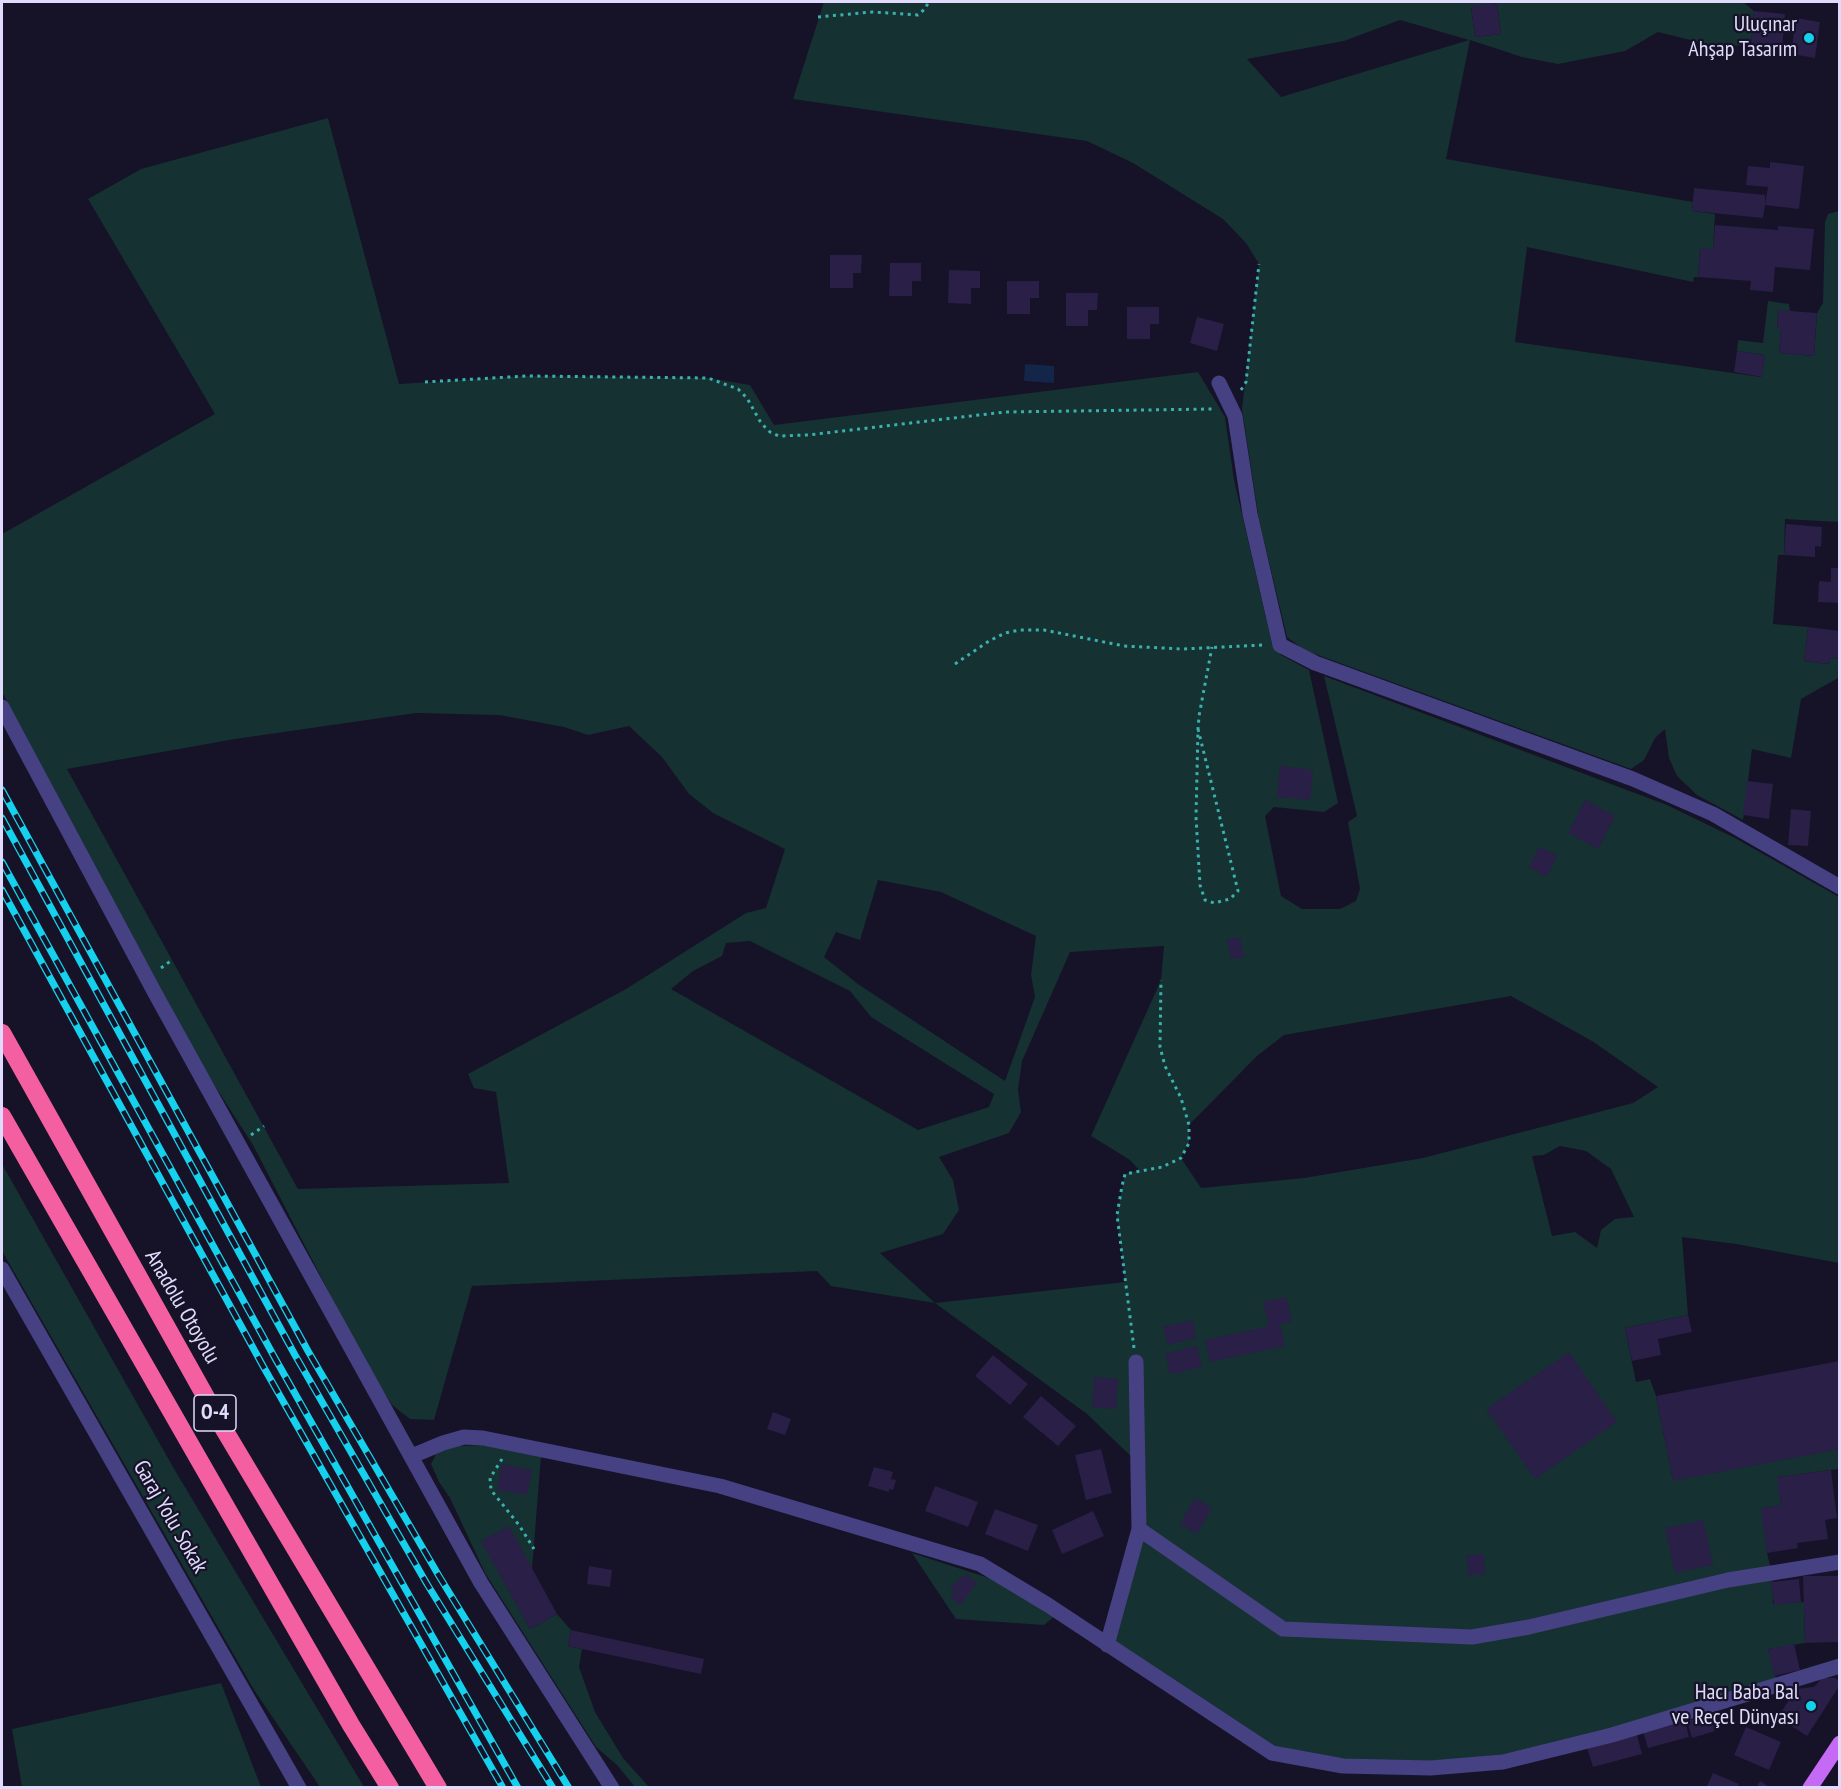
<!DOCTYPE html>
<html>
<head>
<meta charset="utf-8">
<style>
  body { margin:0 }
  #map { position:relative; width:1841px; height:1789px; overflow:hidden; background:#161227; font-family:"PT Sans Narrow",sans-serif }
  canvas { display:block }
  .frame { position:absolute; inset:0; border:3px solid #e0dbfc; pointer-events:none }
</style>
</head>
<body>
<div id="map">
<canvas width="1841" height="1789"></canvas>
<div class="frame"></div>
</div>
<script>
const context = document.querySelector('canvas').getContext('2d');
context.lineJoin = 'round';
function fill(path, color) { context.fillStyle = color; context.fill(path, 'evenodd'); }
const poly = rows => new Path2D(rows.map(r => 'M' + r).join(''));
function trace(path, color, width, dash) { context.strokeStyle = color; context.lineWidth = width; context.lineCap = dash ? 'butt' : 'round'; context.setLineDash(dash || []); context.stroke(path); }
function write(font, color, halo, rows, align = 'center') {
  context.font = font + ' "PT Sans Narrow",sans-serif'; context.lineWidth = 4.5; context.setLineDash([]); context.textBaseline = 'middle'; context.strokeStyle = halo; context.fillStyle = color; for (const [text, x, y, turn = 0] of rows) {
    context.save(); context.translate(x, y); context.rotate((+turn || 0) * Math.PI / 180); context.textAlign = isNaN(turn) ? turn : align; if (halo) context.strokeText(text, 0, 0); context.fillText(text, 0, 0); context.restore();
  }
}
fill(poly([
  [824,2,1743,2,1754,11,1751,45,1715,46,1658,32,1625,51,1558,64,1522,57,1470,40,1446,159,1693,202,1692,211,1715,214,1713,249,1700,249,1698,277,1694,277,1693,282,1527,247,1515,342,1761,377,1765,355,1737,351,1738,340,1763,343,1768,301,1789,304,1790,311,1778,311,1777,329,1781,329,1779,353,1814,356,1817,313,1823,303,1825,222,1828,214,1839,211,1839,522,1785,519,1784,555,1778,555,1773,624,1808,627,1804,661,1829,664,1830,658,1839,659,1838,678,1801,699,1791,758,1752,749,1743,820,1697,795,1677,776,1669,758,1665,729,1655,738,1644,760,1631,769,1304,650,1287,637,1259,520,1242,409,1259,264,1246,243,1223,219,1133,163,1087,141,793,99],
  [1497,3,1501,34,1475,37,1471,7],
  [1400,20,1469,40,1281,97,1247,59,1344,41],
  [328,118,399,384,526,376,708,378,750,385,774,425,1198,372,1225,417,1234,480,1272,644,1281,655,1309,670,1338,803,1324,812,1274,807,1265,816,1281,896,1302,909,1340,909,1356,901,1360,889,1348,822,1357,816,1324,676,1667,805,1735,838,1839,897,1839,1263,1736,1244,1682,1237,1688,1315,1625,1328,1636,1382,1650,1379,1656,1396,1673,1480,1839,1449,1839,1469,1778,1477,1781,1505,1767,1553,1772,1573,1773,1604,1804,1602,1805,1643,1768,1649,1778,1686,1585,1743,1431,1768,1272,1753,1107,1645,1139,1529,1139,1464,1087,1414,935,1303,831,1286,817,1271,472,1286,434,1420,410,1419,392,1405,369,1370,253,1145,204,1069,2,692,2,534,215,414,88,199,141,169],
  [416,713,499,715,564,727,588,735,629,726,662,757,689,794,713,813,785,849,766,908,746,913,626,989,468,1074,474,1088,496,1092,509,1183,298,1189,67,769,235,739],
  [878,880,941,892,1036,936,1031,975,1035,997,1005,1081,858,984,824,957,836,932,860,940],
  [750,941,850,991,871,1017,994,1094,989,1107,918,1130,671,989,693,971,722,956,726,943],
  [1164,946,1161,980,1091,1136,1130,1160,1139,1170,1125,1174,1117,1215,1125,1282,935,1303,880,1253,943,1234,959,1210,953,1180,939,1157,1009,1133,1021,1112,1018,1090,1022,1061,1070,952],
  [1511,996,1592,1041,1658,1087,1633,1103,1423,1158,1304,1178,1201,1188,1181,1158,1189,1143,1189,1125,1257,1056,1284,1035],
  [1560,1146,1586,1151,1611,1169,1634,1217,1615,1219,1601,1230,1597,1248,1575,1232,1552,1236,1532,1156,1544,1155],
  [2,1164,173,1467,364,1787,320,1787,254,1690,2,1251],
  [490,1445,541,1457,532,1569,482,1541,530,1629,557,1614,571,1630,568,1646,582,1649,579,1667,595,1712,623,1758,649,1787,635,1787,617,1765,596,1747,485,1573,450,1498,439,1482,431,1464,436,1454,453,1446],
  [912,1553,995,1580,1054,1617,1044,1625,956,1619],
  [221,1683,261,1787,22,1787,12,1729]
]), '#153131');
fill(poly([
  [1025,364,1054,366,1054,383,1024,381]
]), '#13264a');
fill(poly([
  [1497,3,1501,34,1475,37,1471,6],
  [1754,11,1785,14,1782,48,1751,45],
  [1796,18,1820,22,1815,58,1791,54],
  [1770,162,1804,166,1799,209,1765,205,1763,218,1692,211,1694,188,1765,195,1765,205,1768,187,1746,185,1748,166,1770,168],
  [1715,225,1778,230,1778,226,1814,229,1810,270,1775,267,1773,292,1750,290,1751,281,1698,277,1700,248,1713,249],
  [830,255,862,255,861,273,853,273,853,288,830,288],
  [890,263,921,263,921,281,912,281,912,296,889,296],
  [949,270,980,271,980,288,971,288,971,304,948,303],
  [1007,281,1039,281,1039,298,1030,298,1030,314,1007,314],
  [1066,293,1098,293,1097,310,1088,310,1088,326,1066,326],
  [1127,307,1159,307,1159,324,1150,324,1150,339,1127,339],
  [1778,310,1817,313,1814,356,1779,353,1781,329,1777,329],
  [1197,317,1224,324,1217,351,1190,343],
  [1737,351,1765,355,1762,377,1734,372],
  [1786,524,1822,527,1821,547,1815,546,1815,557,1784,555],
  [1831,568,1840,568,1840,603,1818,602,1819,581,1831,582],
  [1808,627,1840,631,1840,659,1830,658,1829,664,1804,661],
  [1280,766,1313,770,1310,800,1277,797],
  [1747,781,1773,784,1769,819,1743,815],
  [1585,800,1615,816,1598,849,1568,833],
  [1791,809,1811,811,1808,846,1788,845],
  [1539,847,1557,855,1547,877,1529,868],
  [1240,937,1244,957,1231,959,1227,939],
  [1286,1297,1292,1321,1280,1324,1285,1346,1210,1362,1205,1340,1269,1326,1263,1302],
  [1688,1315,1692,1332,1658,1339,1661,1355,1632,1361,1625,1328],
  [1192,1320,1196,1338,1168,1345,1163,1327],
  [1197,1346,1202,1367,1170,1374,1165,1354],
  [1569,1352,1617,1422,1535,1479,1486,1409],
  [993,1355,1028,1384,1010,1405,975,1376],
  [1839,1361,1840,1449,1673,1481,1656,1396],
  [1094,1377,1118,1379,1116,1409,1092,1407],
  [1041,1396,1076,1426,1058,1446,1023,1417],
  [773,1412,791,1419,785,1435,767,1429],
  [1101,1449,1112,1493,1086,1500,1075,1455],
  [502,1464,532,1470,527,1495,497,1490],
  [874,1467,893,1472,891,1479,896,1480,893,1490,889,1489,889,1492,868,1486],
  [1831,1470,1837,1518,1825,1520,1828,1539,1797,1543,1798,1548,1767,1553,1761,1508,1781,1505,1777,1477],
  [935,1486,978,1502,968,1527,925,1511],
  [1195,1498,1212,1508,1197,1534,1180,1524],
  [995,1509,1038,1525,1028,1551,985,1534],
  [1093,1511,1104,1536,1062,1554,1052,1530],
  [1703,1520,1713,1565,1675,1573,1665,1528],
  [509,1526,557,1614,530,1629,481,1541],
  [1484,1554,1485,1574,1468,1575,1467,1555],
  [589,1566,612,1570,610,1587,587,1584],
  [966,1574,977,1583,960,1605,950,1597,955,1591,950,1587],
  [1803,1576,1840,1576,1840,1642,1805,1643],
  [1799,1579,1801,1602,1774,1605,1771,1582],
  [571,1630,704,1659,701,1674,568,1646],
  [1794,1644,1800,1670,1774,1676,1768,1649],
  [1822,1678,1835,1678,1840,1681,1840,1685,1807,1736,1778,1717,1796,1689,1814,1687],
  [1710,1714,1715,1731,1692,1738,1687,1721],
  [1685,1721,1689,1737,1648,1748,1643,1732],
  [1746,1727,1781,1742,1769,1770,1734,1755],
  [1637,1735,1642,1754,1593,1767,1587,1748],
  [1713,1773,1739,1784,1737,1788,1706,1788],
  [1760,1781,1771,1788,1756,1788]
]), '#291f47');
trace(poly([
  [818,17,872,12,918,15,926,8,928,2],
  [425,382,526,376,708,378,738,389,747,398,761,423,770,432,779,436,808,435,1005,412,1212,409],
  [1241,390,1246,382,1259,264],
  [955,664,989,641,1005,633,1020,630,1044,630,1124,646,1182,649,1264,645],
  [1198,729,1238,891,1230,899,1214,903,1205,900,1200,885,1196,817,1198,729,1199,716,1212,647],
  [161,968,172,960],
  [251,1135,264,1126],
  [1134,1348,1117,1215,1122,1186,1125,1174,1162,1167,1181,1158,1189,1143,1189,1125,1181,1098,1165,1066,1160,1047,1161,980],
  [502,1459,490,1478,491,1490,519,1525,534,1549]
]), '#3ab1ae', 3, [3, 4.5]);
trace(poly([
  [1219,383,1235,416,1250,514,1280,645,1315,663,1633,779,1713,814,1840,887],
  [2,707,156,995,481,1583,612,1788],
  [2,1269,299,1788],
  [1136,1362,1139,1529],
  [412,1456,443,1443,464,1437,483,1438,720,1486,980,1564,1048,1605,1272,1753,1343,1766,1431,1768,1503,1762,1612,1735,1840,1666],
  [1107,1645,1139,1529,1283,1629,1472,1637,1529,1627,1728,1580,1840,1562]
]), '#454182', 15);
trace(poly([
  [1810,1788,1840,1743]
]), '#c56af4', 15);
trace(poly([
  [2,1033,222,1426,438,1788],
  [2,1116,351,1725,390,1788]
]), '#f35fa1', 18);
const rail = poly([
  [2,790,308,1351,439,1576,569,1788],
  [2,818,295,1355,427,1584,553,1788],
  [2,862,276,1360,518,1788],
  [2,890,263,1366,503,1788]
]);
trace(rail, '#16d1ed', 7);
trace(rail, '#161227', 4.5, [14]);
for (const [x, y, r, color] of [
  [1809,38,6,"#16d1ed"],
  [1811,1706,6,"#16d1ed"]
]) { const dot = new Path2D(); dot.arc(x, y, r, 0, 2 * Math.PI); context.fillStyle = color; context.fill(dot); trace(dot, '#161227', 2); }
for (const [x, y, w] of [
  [215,1413,42]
]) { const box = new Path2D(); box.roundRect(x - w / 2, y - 18, w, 36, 4.5); context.fillStyle = '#161227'; context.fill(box); trace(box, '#e0dbfc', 1.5); }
write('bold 21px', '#e0dbfc', null, [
  ["O-4",215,1413]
]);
write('22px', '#e0dbfc', '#161227', [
  ["Uluçınar",1797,25],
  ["Ahşap Tasarım",1797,50],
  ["Hacı Baba Bal",1799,1693],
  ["ve Reçel Dünyası",1799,1718]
], 'right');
write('22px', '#e0dbfc', '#161227', [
  ["Anadolu Otoyolu",182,1307,60],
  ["Garaj Yolu Sokak",170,1517,60]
]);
</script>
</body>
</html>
